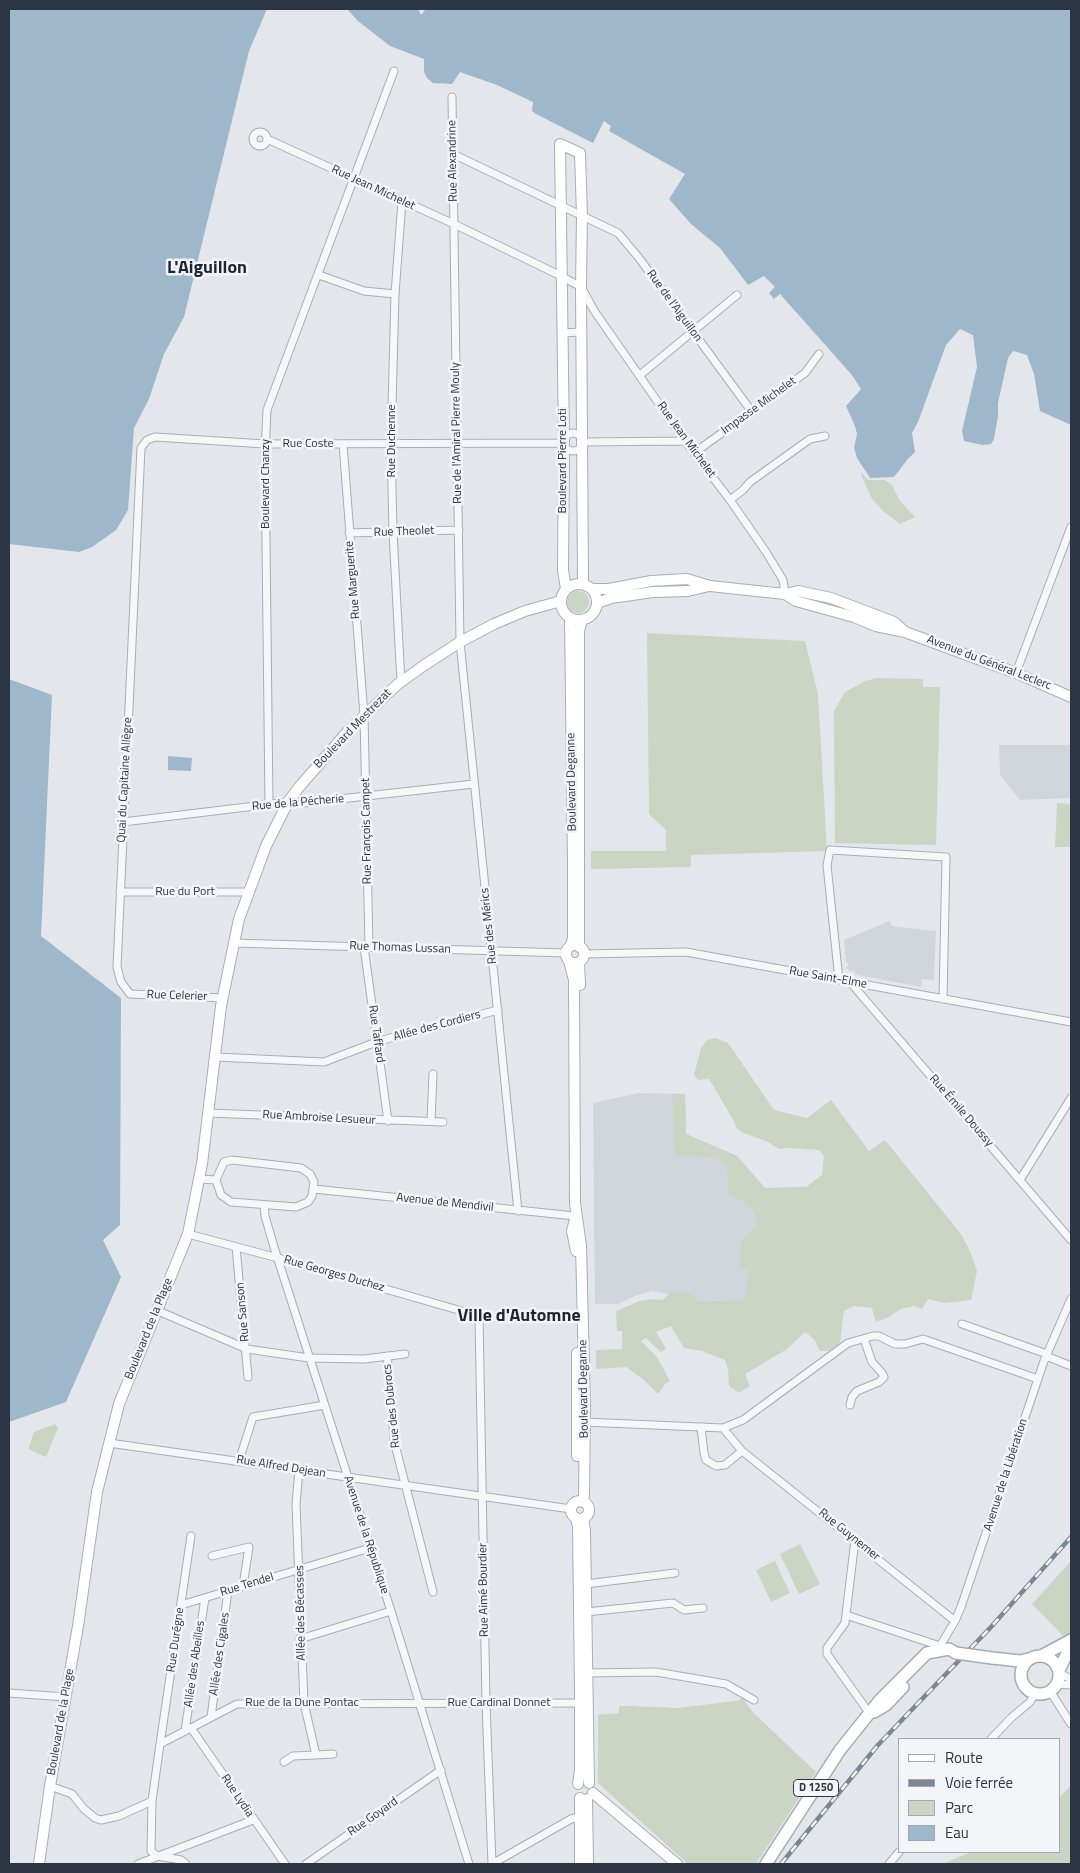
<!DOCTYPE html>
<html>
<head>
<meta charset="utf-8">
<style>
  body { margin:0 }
  #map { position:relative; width:1080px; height:1873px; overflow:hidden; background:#e3e7eb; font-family:"Titillium Web",sans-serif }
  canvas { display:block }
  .frame { position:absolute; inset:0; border:10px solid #2b3543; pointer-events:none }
  .legend { position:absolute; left:898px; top:1738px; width:162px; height:115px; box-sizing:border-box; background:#f3f5f8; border:1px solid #a3a8b0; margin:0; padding:6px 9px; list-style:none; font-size:15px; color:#2b3543 }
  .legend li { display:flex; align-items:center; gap:10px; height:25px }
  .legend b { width:25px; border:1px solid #a3a8b0 }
</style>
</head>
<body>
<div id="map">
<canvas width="1080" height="1873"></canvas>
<div class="frame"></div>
<ul class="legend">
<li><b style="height:6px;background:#fff"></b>Route</li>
<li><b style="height:6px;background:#7d8794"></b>Voie ferrée</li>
<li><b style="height:14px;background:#cad5c4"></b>Parc</li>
<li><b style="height:14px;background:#9fb7ca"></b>Eau</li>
</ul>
</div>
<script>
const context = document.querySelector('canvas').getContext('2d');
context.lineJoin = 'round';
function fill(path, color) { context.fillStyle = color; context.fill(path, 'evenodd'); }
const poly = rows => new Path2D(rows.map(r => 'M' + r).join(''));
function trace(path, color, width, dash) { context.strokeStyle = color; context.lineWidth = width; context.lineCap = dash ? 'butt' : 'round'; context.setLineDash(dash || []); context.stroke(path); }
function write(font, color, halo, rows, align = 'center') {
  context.font = font + ' "Titillium Web",sans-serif'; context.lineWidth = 5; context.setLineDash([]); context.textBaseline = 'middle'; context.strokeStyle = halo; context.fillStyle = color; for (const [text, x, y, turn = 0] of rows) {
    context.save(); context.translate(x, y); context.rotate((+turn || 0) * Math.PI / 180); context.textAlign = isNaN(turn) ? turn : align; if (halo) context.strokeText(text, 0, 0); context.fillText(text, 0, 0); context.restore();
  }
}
fill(poly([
  [999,745,1071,745,1071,798,1020,800,1000,775],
  [889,921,892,926,936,931,934,980,922,979,921,987,863,976,856,974,853,970,850,972,846,967,849,965,846,962,844,940],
  [639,1093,685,1094,686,1134,737,1156,765,1188,806,1187,748,1304,696,1303,669,1294,652,1291,635,1296,618,1304,595,1304,593,1103]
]), '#d1d6dd');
fill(poly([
  [861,472,868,480,885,480,892,485,900,501,915,517,900,524,884,512,872,499,862,477],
  '567 602a11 11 0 1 1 22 0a11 11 0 1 1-22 0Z',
  [647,633,805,641,818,694,827,851,691,855,691,867,591,869,591,851,666,851,666,830,649,814],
  [877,678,923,679,923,687,940,687,936,845,835,843,834,711,845,692,865,681],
  [1057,803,1071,804,1071,847,1055,847],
  [715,1038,728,1043,774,1110,807,1118,831,1100,869,1151,885,1140,961,1234,970,1251,977,1271,971,1300,945,1303,928,1299,922,1309,914,1306,901,1309,889,1317,876,1322,872,1308,854,1306,844,1311,840,1343,829,1351,820,1351,814,1339,805,1332,787,1349,745,1374,750,1386,739,1393,729,1386,728,1369,725,1360,702,1351,684,1348,671,1326,656,1332,666,1349,661,1352,646,1338,641,1341,657,1357,670,1381,665,1384,658,1394,644,1380,626,1367,596,1369,596,1350,622,1349,622,1331,617,1331,616,1311,640,1301,652,1299,663,1300,671,1291,691,1294,699,1302,745,1300,749,1270,740,1269,741,1241,756,1226,756,1217,749,1205,728,1193,727,1164,711,1157,675,1156,672,1094,685,1094,686,1134,737,1156,765,1188,806,1187,822,1175,824,1156,819,1150,789,1148,779,1149,766,1141,744,1133,737,1129,734,1121,709,1079,698,1080,694,1075,701,1048,707,1040],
  [55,1424,58,1428,46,1457,28,1449,34,1432],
  [800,1544,820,1584,799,1594,780,1554],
  [775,1561,790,1593,771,1602,756,1570],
  [1071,1561,1071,1644,1032,1604],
  [741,1698,745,1701,751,1710,762,1721,816,1772,756,1864,688,1864,598,1783,598,1715,619,1713,619,1706,626,1706,679,1708,735,1701,740,1700],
  [1071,1785,1071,1864,942,1864,971,1852,1059,1852,1059,1798]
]), '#cad5c4');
fill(poly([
  [9,9,267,9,249,51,184,317,164,354,149,399,134,428,128,510,116,530,92,547,79,552,9,544],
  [347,9,418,9,421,15,426,9,1071,9,1071,425,1040,411,1034,374,1027,355,1013,351,1008,358,998,403,998,416,994,439,991,444,983,445,964,441,962,431,977,367,973,335,960,329,946,345,918,422,912,433,915,452,907,460,894,477,870,478,857,458,854,448,857,434,855,426,846,406,861,389,851,374,780,294,774,299,769,293,775,287,764,276,748,285,720,248,691,224,669,199,685,174,609,131,611,126,604,121,593,143,536,114,532,111,533,102,497,85,460,72,452,84,433,83,427,78,424,72,424,59,390,46,358,21],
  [9,679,52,695,41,936,121,998,120,1225,103,1240,121,1277,66,1402,9,1422],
  [168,756,192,758,191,771,168,770]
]), '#9fb7ca');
const street = poly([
  [452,97,460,642,518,1211],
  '253 139a7 7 0 1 1 14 0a7 7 0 1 1-14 0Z',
  [267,139,454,224,561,276,581,287,595,312,685,441,730,500,766,552,783,580,785,594],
  [453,154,618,233,639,258,752,412],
  [319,275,364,291,395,294],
  [562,333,581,332],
  [640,375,737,295],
  '564 442a9 9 0 1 1 18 0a9 9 0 1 1-18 0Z',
  [583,442,685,441],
  [343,444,364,715,369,947],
  [694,453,805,373,819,354],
  [730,500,743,490,750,482,810,439,825,436],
  [349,533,459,530],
  [1016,673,1071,527],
  [401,682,393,532,391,444,395,294,402,201],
  [269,805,265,453,267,410,394,71],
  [123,822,288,802,304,803,474,784],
  [120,892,249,892],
  [234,943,566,953],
  [364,947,388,1121],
  [583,954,686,952,1071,1022],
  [839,980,827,865,830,850,946,857,943,999],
  [850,982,1071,1240],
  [223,998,130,994,121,982,117,967,141,448,147,440,155,437,265,444,564,443],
  [216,1057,324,1062,379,1041,498,1010],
  [208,1113,443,1122],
  [431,1121,433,1074],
  [232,1160,301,1168,310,1174,314,1182,312,1196,308,1202,296,1207,231,1202,221,1195,216,1180,224,1162,232,1160],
  [200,1179,216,1180],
  [1020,1180,1071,1098],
  [314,1189,575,1216],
  [264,1205,265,1216,274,1247,391,1611,469,1864],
  [188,1234,278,1258,479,1316,486,1703,492,1864],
  [236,1247,248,1377],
  [156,1310,247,1349,309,1358,364,1359,405,1354],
  [962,1324,1047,1354],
  [387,1356,391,1393,394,1441,433,1592],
  [1046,1356,1071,1366],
  [850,1405,852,1397,857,1391,879,1382,884,1377,882,1373,872,1362,864,1339],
  [584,1422,723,1428,743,1420,848,1343,873,1336,879,1336,895,1344,905,1344,923,1339,1038,1379],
  [701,1427,704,1453,706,1460,716,1466,725,1465,742,1451],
  [723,1428,742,1451,955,1621],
  [109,1443,571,1509],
  [239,1461,253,1417,325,1405],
  [855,1540,845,1623,827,1648,827,1654,870,1714],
  [212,1556,249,1547,243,1586],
  [586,1584,675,1573],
  [181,1605,370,1548],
  [586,1612,673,1603,684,1610,703,1608],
  [846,1615,940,1646],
  [300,1639,391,1611],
  [940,1649,940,1646,955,1621,961,1607,1044,1361,1071,1299],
  [587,1673,656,1672,726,1684,754,1700],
  [1059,1673,1071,1679],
  [1057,1684,1071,1685],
  [1050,1691,1071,1724],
  [9,1693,66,1697],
  [211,1717,228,1591],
  [191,1728,285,1864],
  [185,1731,205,1598],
  [991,1739,1012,1717,1030,1702,1035,1693],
  [160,1744,191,1536],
  [316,1755,333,1754],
  [284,1762,293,1756,316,1755,304,1703,296,1504,299,1470],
  [50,1786,72,1794,84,1809,95,1818,101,1820,119,1816,152,1801,160,1744,237,1704,579,1703],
  [152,1801,151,1851,157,1856,181,1860,186,1864],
  [138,1864,253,1820],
  [306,1864,441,1770],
  [492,1864,571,1819,580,1817],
  [889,1864,899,1852]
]);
const secondary = poly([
  '561 602a18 18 0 1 1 36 0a18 18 0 1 1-36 0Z',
  [566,589,563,570,564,443,560,144,580,153,582,216,581,287,583,584],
  [592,589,609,589,651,581,687,579,710,586,785,594,798,591,831,598,894,622,905,632],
  [785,594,796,601,854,617,876,626,905,632,1016,673,1071,697],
  [597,603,611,598,653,592,688,591,709,586],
  [570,618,573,862,573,938,571,946],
  '566 954a9 9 0 1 1 18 0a9 9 0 1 1-18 0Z',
  [579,947,579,631,582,620],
  [569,961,574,980,575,1203,581,1246,585,1408,584,1496,582,1502],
  [579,962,580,985],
  [575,1219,572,1231,576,1251],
  [577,1353,577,1456],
  '571 1510a9 9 0 1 1 18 0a9 9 0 1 1-18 0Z',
  [576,1518,578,1527,580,1690,580,1771,578,1784],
  [583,1518,585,1530,589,1783],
  [593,1793,677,1864],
  [580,1798,580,1864],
  [587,1799,588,1864],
  [39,1864,50,1786,78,1626,97,1492,119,1404,188,1234,202,1164,221,1006,239,919,266,846,288,802,300,786,349,730,398,684,423,666,460,642,494,624,525,611,561,601]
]);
const primary = poly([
  [1043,1655,1071,1640],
  '1021 1675a19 19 0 1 1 38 0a19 19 0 1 1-38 0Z',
  [992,1658,1020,1661,1029,1659],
  [1059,1670,1071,1645],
  [874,1712,886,1705,903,1687],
  [766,1864,840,1750,880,1700,927,1653,949,1649,956,1653]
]);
trace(street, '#a8aeb5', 9);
trace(secondary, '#a8aeb5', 12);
trace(primary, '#a3acb6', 14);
trace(street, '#f6f7f9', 7);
trace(secondary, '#fff', 10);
trace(primary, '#fff', 11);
const rail = poly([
  [781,1864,878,1745,991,1627,1071,1537]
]);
trace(rail, '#7d8794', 4.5);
trace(rail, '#f3f5f8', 2.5, [8]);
const primaryBridge = poly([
  [956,1653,992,1658]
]);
trace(primaryBridge, '#a3acb6', 14, []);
trace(primaryBridge, '#fff', 11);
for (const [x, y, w] of [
  [816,1788,45]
]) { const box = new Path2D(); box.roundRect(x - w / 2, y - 8.5, w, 17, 4); context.fillStyle = '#f3f5f8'; context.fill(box); trace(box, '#2b3543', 1); }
write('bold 11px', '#2b3543', null, [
  ["D 1250",816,1788]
]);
write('12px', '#2b3543', '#f3f5f8', [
  ["Rue Alexandrine",453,161,-91],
  ["Rue Jean Michelet",373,188,25],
  ["Rue de l'Aiguillon",674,306,54],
  ["Impasse Michelet",759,406,-36],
  ["Rue de l'Amiral Pierre Mouly",457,433,-91],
  ["Rue Jean Michelet",686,440,54],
  ["Rue Duchenne",392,441,-90],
  ["Rue Coste",308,444],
  ["Boulevard Pierre Loti",563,461,-90],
  ["Boulevard Chanzy",266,484,-90],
  ["Rue Theolet",404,532,-2],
  ["Rue Marguerite",353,580,-95],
  ["Avenue du Général Leclerc",989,663,21],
  ["Boulevard Mestrezat",353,729,-46],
  ["Quai du Capitaine Allègre",125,780,-87],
  ["Boulevard Deganne",572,782,-91],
  ["Rue de la Pécherie",298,803,-5],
  ["Rue François Campet",367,831,-91],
  ["Rue du Port",185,892],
  ["Rue des Mérics",489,926,-96],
  ["Rue Thomas Lussan",400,948,2],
  ["Rue Saint-Elme",828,978,10],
  ["Rue Celerier",177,996,2],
  ["Allée des Cordiers",437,1026,-15],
  ["Rue Taffard",376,1034,82],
  ["Rue Émile Doussy",961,1111,49],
  ["Rue Ambroise Lesueur",319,1118,3],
  ["Avenue de Mendivil",445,1203,6],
  ["Rue Georges Duchez",334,1274,16],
  ["Rue Sanson",243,1312,-95],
  ["Boulevard de la Plage",149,1329,-68],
  ["Boulevard Deganne",584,1389,-91],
  ["Rue des Dubrocs",392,1406,-96],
  ["Rue Alfred Dejean",281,1467,9],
  ["Avenue de la Libération",1006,1475,-72],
  ["Avenue de la République",366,1535,72],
  ["Rue Guynemer",849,1535,39],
  ["Rue Tendel",247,1585,-17],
  ["Rue Aimé Bourdier",484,1590,-91],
  ["Allée des Bécasses",301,1613,-91],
  ["Rue Durégne",176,1640,-82],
  ["Allée des Cigales",220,1654,-82],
  ["Allée des Abeilles",195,1664,-82],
  ["Rue de la Dune Pontac",302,1703],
  ["Rue Cardinal Donnet",499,1703],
  ["Boulevard de la Plage",61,1722,-80],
  ["Rue Lydia",237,1796,56],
  ["Rue Goyard",373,1817,-35]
]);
write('bold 18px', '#1d2634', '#f3f5f8', [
  ["L'Aiguillon",207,269],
  ["Ville d'Automne",519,1317]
]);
</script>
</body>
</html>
